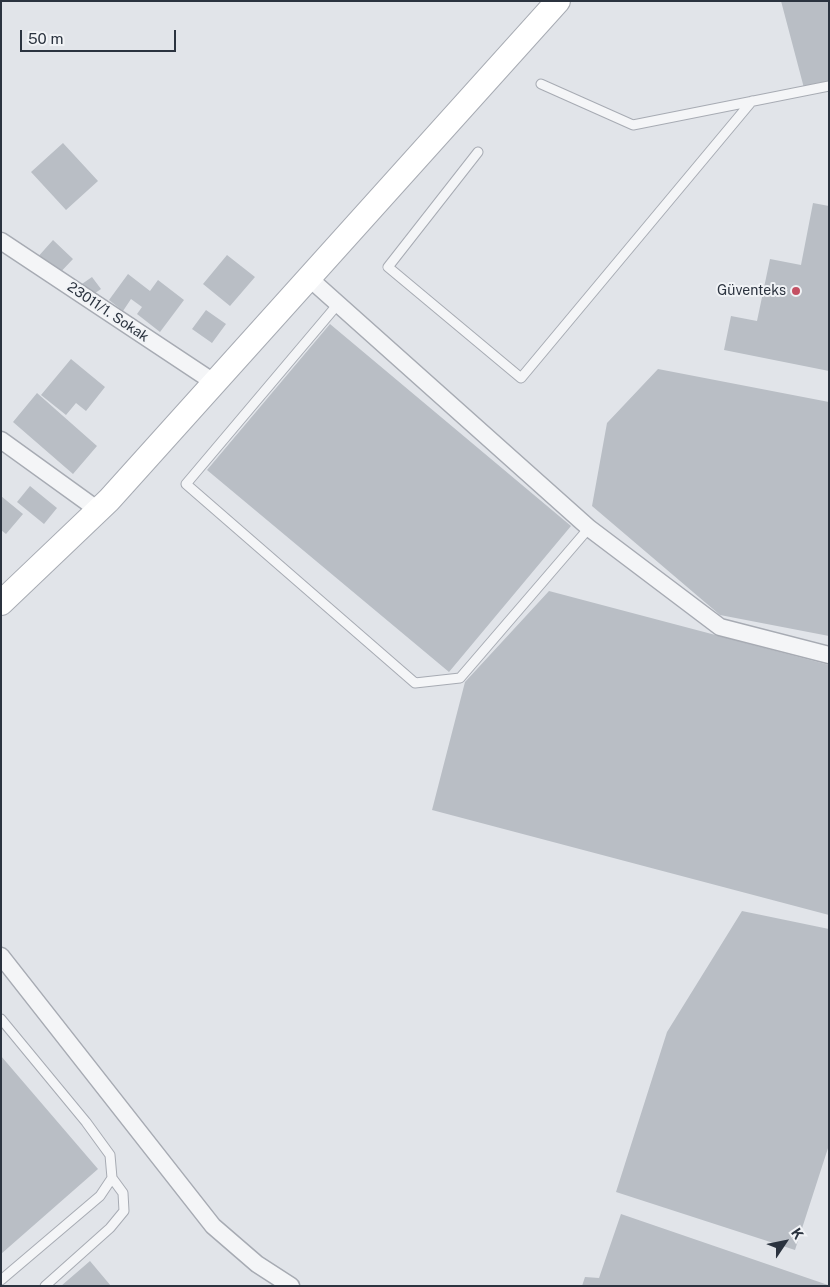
<!DOCTYPE html>
<html>
<head>
<meta charset="utf-8">
<style>
  body { margin:0 }
  #map { position:relative; width:830px; height:1287px; overflow:hidden; background:#e1e4e9; font-family:"Public Sans",sans-serif }
  canvas { display:block }
  .frame { position:absolute; inset:0; border:2px solid #2b333f; pointer-events:none }
  .north { position:absolute; left:760px; top:1217px; width:50px; height:50px; -webkit-text-stroke:4px #f1f3f6; paint-order:stroke; rotate:56deg; font-size:14px; font-weight:700; line-height:20px; text-align:center; color:#2b333f }
  .north::after { content:''; display:block; margin:auto; width:18px; height:22px; background:#2b333f; clip-path:polygon(50% 0,100% 100%,50% 72%,0 100%) }
  .scale { position:absolute; left:20px; top:30px; width:156px; height:22px; box-sizing:border-box; border:2px solid #2b333f; border-top:0; padding-left:6px; font-size:15px; line-height:18px; white-space:nowrap; color:#2b333f; -webkit-text-stroke:4px #f1f3f6; paint-order:stroke }
</style>
</head>
<body>
<div id="map">
<canvas width="830" height="1287"></canvas>
<div class="frame"></div>
<div class="north">K</div>
<div class="scale">50 m</div>
</div>
<script>
const context = document.querySelector('canvas').getContext('2d');
context.lineJoin = 'round';
function fill(path, color) { context.fillStyle = color; context.fill(path, 'evenodd'); }
const poly = rows => new Path2D(rows.map(r => 'M' + r).join(''));
function trace(path, color, width, dash) { context.strokeStyle = color; context.lineWidth = width; context.lineCap = dash ? 'butt' : 'round'; context.setLineDash(dash || []); context.stroke(path); }
function write(font, color, halo, rows, align = 'center') {
  context.font = font + ' "Public Sans",sans-serif'; context.lineWidth = 4; context.setLineDash([]); context.textBaseline = 'middle'; context.strokeStyle = halo; context.fillStyle = color; for (const [text, x, y, turn = 0] of rows) {
    context.save(); context.translate(x, y); context.rotate((+turn || 0) * Math.PI / 180); context.textAlign = isNaN(turn) ? turn : align; if (halo) context.strokeText(text, 0, 0); context.fillText(text, 0, 0); context.restore();
  }
}
fill(poly([
  [781,1,829,1,829,82,804,88],
  [63,143,98,181,66,210,31,172],
  [813,203,829,206,829,371,724,350,731,316,757,321,770,259,801,265],
  [53,240,73,259,55,278,36,259],
  [227,255,255,277,230,306,203,284],
  [128,274,150,291,158,280,184,300,160,332,137,314,142,307,131,299,123,311,109,300],
  [92,277,101,289,88,298,79,286],
  [206,310,226,324,212,343,192,329],
  [330,324,571,526,449,672,207,470],
  [71,359,105,387,86,411,76,403,66,415,41,395],
  [658,369,829,402,829,636,720,615,592,506,607,423],
  [37,393,97,446,73,474,13,422],
  [30,486,57,508,44,524,17,502],
  [1,496,23,514,6,534,1,530],
  [549,591,829,665,829,915,432,810,465,682],
  [742,911,829,929,829,1145,795,1250,616,1192,667,1032],
  [1,1056,98,1169,1,1254],
  [621,1214,828,1285,828,1286,582,1286,585,1277,599,1278],
  [90,1261,111,1286,61,1286]
]), '#b9bec5');
const lane = poly([
  [541,84,633,125,829,86],
  [478,152,388,267,521,378,752,101],
  [338,304,186,484,415,683,460,678,589,528],
  [1,1019,86,1122,110,1155,112,1178,100,1196,1,1280],
  [45,1286,110,1228,124,1211,123,1193,112,1178]
]);
const street = poly([
  [1,241,215,383],
  [309,278,589,528,720,627,829,655],
  [1,440,98,510],
  [1,956,213,1226,257,1264,291,1286]
]);
const secondary = poly([
  [1,603,109,500,558,1]
]);
trace(lane, '#a7abb3', 11);
trace(street, '#a7abb3', 19);
trace(secondary, '#a7abb3', 26);
trace(lane, '#f4f5f7', 9);
trace(street, '#f4f5f7', 16);
trace(secondary, '#fff', 24);
for (const [x, y, r, color] of [
  [796,291,5,"#c45063"]
]) { const dot = new Path2D(); dot.arc(x, y, r, 0, 2 * Math.PI); context.fillStyle = color; context.fill(dot); trace(dot, '#f1f3f6', 2); }
write('14px', '#2b333f', '#f1f3f6', [
  ["Güventeks",786,291]
], 'right');
write('14px', '#2b333f', '#f1f3f6', [
  ["23011/1. Sokak",108,312,34]
]);
</script>
</body>
</html>
